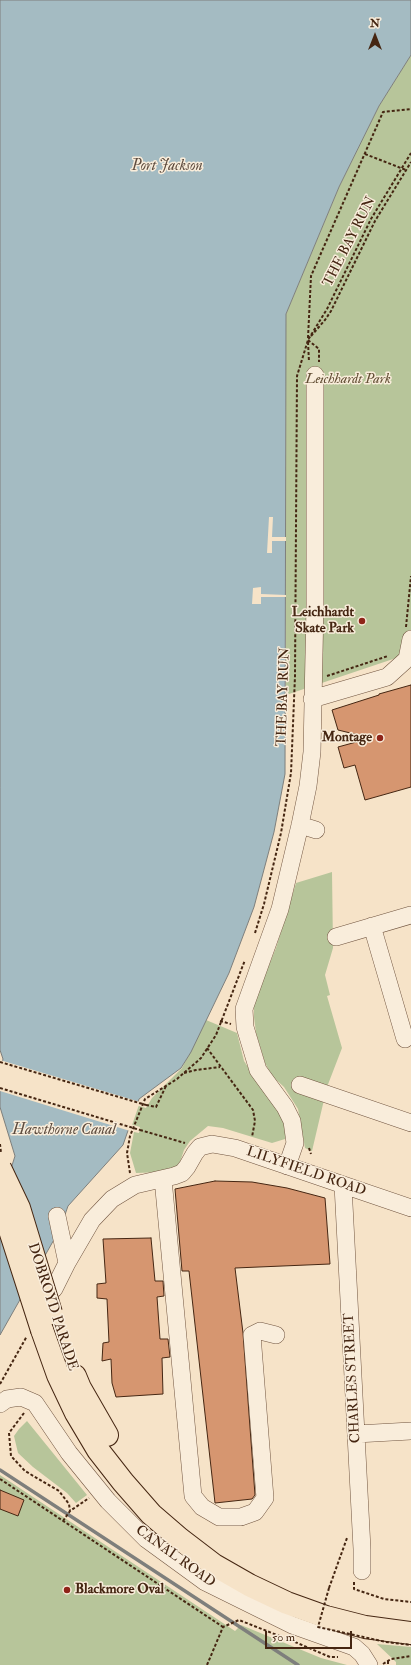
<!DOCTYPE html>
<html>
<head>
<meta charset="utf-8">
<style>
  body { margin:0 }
  #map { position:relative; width:411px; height:1665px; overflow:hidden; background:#f6e3c8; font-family:"IM FELL Double Pica",serif }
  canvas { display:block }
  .north { position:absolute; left:355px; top:16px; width:40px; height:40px; -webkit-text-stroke:3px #f9eddb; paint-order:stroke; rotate:0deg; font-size:11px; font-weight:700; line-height:16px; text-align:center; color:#452612 }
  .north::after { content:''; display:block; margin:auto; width:14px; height:18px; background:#452612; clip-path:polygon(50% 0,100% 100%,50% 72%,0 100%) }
  .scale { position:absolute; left:265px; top:1631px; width:87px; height:18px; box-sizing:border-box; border:2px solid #452612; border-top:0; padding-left:5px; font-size:12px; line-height:14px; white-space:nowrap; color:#452612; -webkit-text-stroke:3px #f9eddb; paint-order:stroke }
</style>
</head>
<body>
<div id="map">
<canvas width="411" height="1665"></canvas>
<div class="north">N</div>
<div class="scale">50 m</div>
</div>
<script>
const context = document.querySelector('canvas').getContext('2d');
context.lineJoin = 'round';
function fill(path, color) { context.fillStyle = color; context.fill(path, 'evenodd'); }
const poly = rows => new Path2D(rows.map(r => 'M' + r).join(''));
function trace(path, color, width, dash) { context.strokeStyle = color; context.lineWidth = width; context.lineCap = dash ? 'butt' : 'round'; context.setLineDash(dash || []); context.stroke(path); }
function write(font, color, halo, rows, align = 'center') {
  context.font = font + ' "IM FELL Double Pica",serif'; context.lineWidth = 3; context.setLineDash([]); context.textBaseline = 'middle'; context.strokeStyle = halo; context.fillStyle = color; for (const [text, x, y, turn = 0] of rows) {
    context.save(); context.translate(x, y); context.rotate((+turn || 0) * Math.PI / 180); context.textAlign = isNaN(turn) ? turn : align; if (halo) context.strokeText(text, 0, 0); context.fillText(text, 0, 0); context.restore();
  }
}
fill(poly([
  [411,55,411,653,286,695,286,421,284,339,286,314,339,187,379,106],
  [332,872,333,948,325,975,330,995,327,996,342,1048,327,1087,312,1151,305,1148,298,1109,284,1087,272,1076,265,1063,256,1033,254,1017,254,1005,258,992,276,948,296,883],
  [206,1020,237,1033,244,1061,260,1085,280,1110,288,1132,285,1139,272,1143,223,1128,208,1126,190,1141,184,1150,180,1162,176,1167,163,1172,136,1173,130,1153,134,1132,139,1133,140,1127,0,1085,0,1066,146,1108,152,1098,182,1068],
  [27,1421,87,1495,76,1503,67,1493,33,1467,18,1453,14,1436,19,1429],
  [0,1475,235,1631,241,1625,321,1658,347,1665,0,1665],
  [377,1644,411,1647,411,1665,396,1665,396,1662]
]), '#b7c59a');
const water = poly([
  [0,0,411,0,411,55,379,106,339,187,286,314,285,774,274,832,254,907,229,973,191,1052,181,1068,139,1099,123,1145,68,1206,60,1229,0,1335,0,1203,15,1156,0,1107,0,1072,3,1059,0,1050,0,0]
]);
fill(water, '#a4bbc2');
trace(water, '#7e7f7c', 1);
fill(poly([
  [269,517,273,517,272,537,286,537,286,541,272,541,272,553,267,553],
  [261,587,261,594,286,595,286,597,261,597,261,604,252,604,253,588],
  [0,1060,140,1102,130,1131,0,1091]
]), '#f6e3c8');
trace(poly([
  [0,1470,298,1665]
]), '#7e7f7c', 3.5);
const building = poly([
  [411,685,411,787,365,800,355,765,344,768,338,747,371,738,338,730,332,710,379,695,379,694,411,685],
  [215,1181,252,1182,287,1188,325,1198,330,1264,235,1268,243,1333,255,1495,252,1499,215,1503,189,1271,182,1271,175,1189,215,1181],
  [151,1238,155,1281,163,1281,164,1296,157,1297,160,1339,168,1339,170,1357,162,1358,163,1394,116,1397,112,1383,111,1359,102,1361,103,1343,109,1342,107,1299,97,1298,97,1284,106,1283,103,1239,151,1238],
  [0,1490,24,1500,18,1516,0,1509,0,1490]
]);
fill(building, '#d69670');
trace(building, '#452612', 1);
const minor = poly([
  [407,659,411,639],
  [312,699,387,677,407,659],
  [300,825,316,830],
  [372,926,405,1039],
  [336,937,411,915],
  [300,1085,411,1123],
  [287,1166,295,1143,292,1121,285,1107,258,1070,245,1027,244,1009,280,909,300,825,308,786,312,752,315,605,315,375],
  [163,1179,193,1496,202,1507,219,1517,241,1517,255,1512,265,1498,252,1335,260,1331,276,1335],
  [343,1185,362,1549,362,1571],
  [57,1216,67,1263],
  [54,1289,67,1263,92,1220,112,1199,135,1185,174,1176,182,1173,187,1167,195,1153,200,1147,212,1144,235,1148,411,1208],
  [0,1404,7,1399,21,1397,35,1403,69,1453,108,1501,146,1539,205,1582,292,1625,354,1647,362,1654,369,1665],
  [356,1434,411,1431]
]);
const highway = poly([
  [42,1330,58,1375,76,1413,98,1450,123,1482,151,1514,180,1539,214,1565,249,1585,287,1603,326,1617,365,1627,411,1633],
  [75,1376,80,1388,107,1435]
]);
trace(minor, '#715540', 18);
trace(highway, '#452612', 24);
trace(poly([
  [365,154,406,170],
  [311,336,325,320,331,311,375,221,411,162],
  [308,338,311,276,383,112,411,109],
  [308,340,319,349,319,362],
  [308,342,309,362],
  [406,627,411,576],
  [327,676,388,656],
  [255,933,264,904,281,833,291,773,295,676,297,376,308,340,327,309,371,219,411,153],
  [220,1021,231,1024],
  [207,1048,253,1110,255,1121,252,1137],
  [184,1073,196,1070,220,1067],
  [146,1105,156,1107,166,1086],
  [140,1130,185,1143],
  [0,1144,1,1153],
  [309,1148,311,1154],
  [130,1173,127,1153,130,1136,145,1099,177,1079,201,1058,216,1035,245,960],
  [0,1384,27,1336],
  [24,1413,9,1433,11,1456,25,1471,59,1491,69,1504,70,1511],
  [0,1479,223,1627],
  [63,1521,70,1511,89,1498],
  [354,1582,354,1589,384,1599,411,1602],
  [329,1588,347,1538],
  [295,1642,330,1657,338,1657],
  [388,1661,388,1665],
  [383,1664,391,1659,411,1656],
  [207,1665,223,1627,239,1620,282,1637]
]), '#452612', 2, [3, 2]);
trace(minor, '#f9eddb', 17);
trace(highway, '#f6e3c8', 22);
const highwayBridge = poly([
  [0,1168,19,1208,51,1313],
  [0,1203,7,1221,42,1330]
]);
trace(highwayBridge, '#452612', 24, []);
trace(poly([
  [0,1062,146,1105],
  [0,1088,140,1130],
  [329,1588,318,1627,386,1642,411,1645]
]), '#452612', 2, [3, 2]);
trace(highwayBridge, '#f6e3c8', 22);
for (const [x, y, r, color] of [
  [362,621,4,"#8f2418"],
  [380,738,4,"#8f2418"],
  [67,1590,4,"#8f2418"]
]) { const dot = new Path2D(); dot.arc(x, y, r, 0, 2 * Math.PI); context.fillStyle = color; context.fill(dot); trace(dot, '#f9eddb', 1.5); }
write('14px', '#452612', '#f9eddb', [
  ["THE BAY RUN",350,242,-63],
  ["THE BAY RUN",284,697,-88],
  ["LILYFIELD ROAD",306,1172,19],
  ["DOBROYD PARADE",52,1307,72],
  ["CHARLES STREET",353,1378,-93],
  ["CANAL ROAD",175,1557,36]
]);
write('italic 14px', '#624e34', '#f9eddb', [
  ["Leichhardt Park",348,380]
]);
write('bold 14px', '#452612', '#f9eddb', [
  ["Leichhardt",354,613],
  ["Skate Park",354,629],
  ["Montage",372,738],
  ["Blackmore Oval",75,1590,"left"]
], 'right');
write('italic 15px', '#5d4b3e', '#f9eddb', [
  ["Port Jackson",167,167],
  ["Hawthorne Canal",64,1131]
]);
</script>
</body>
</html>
